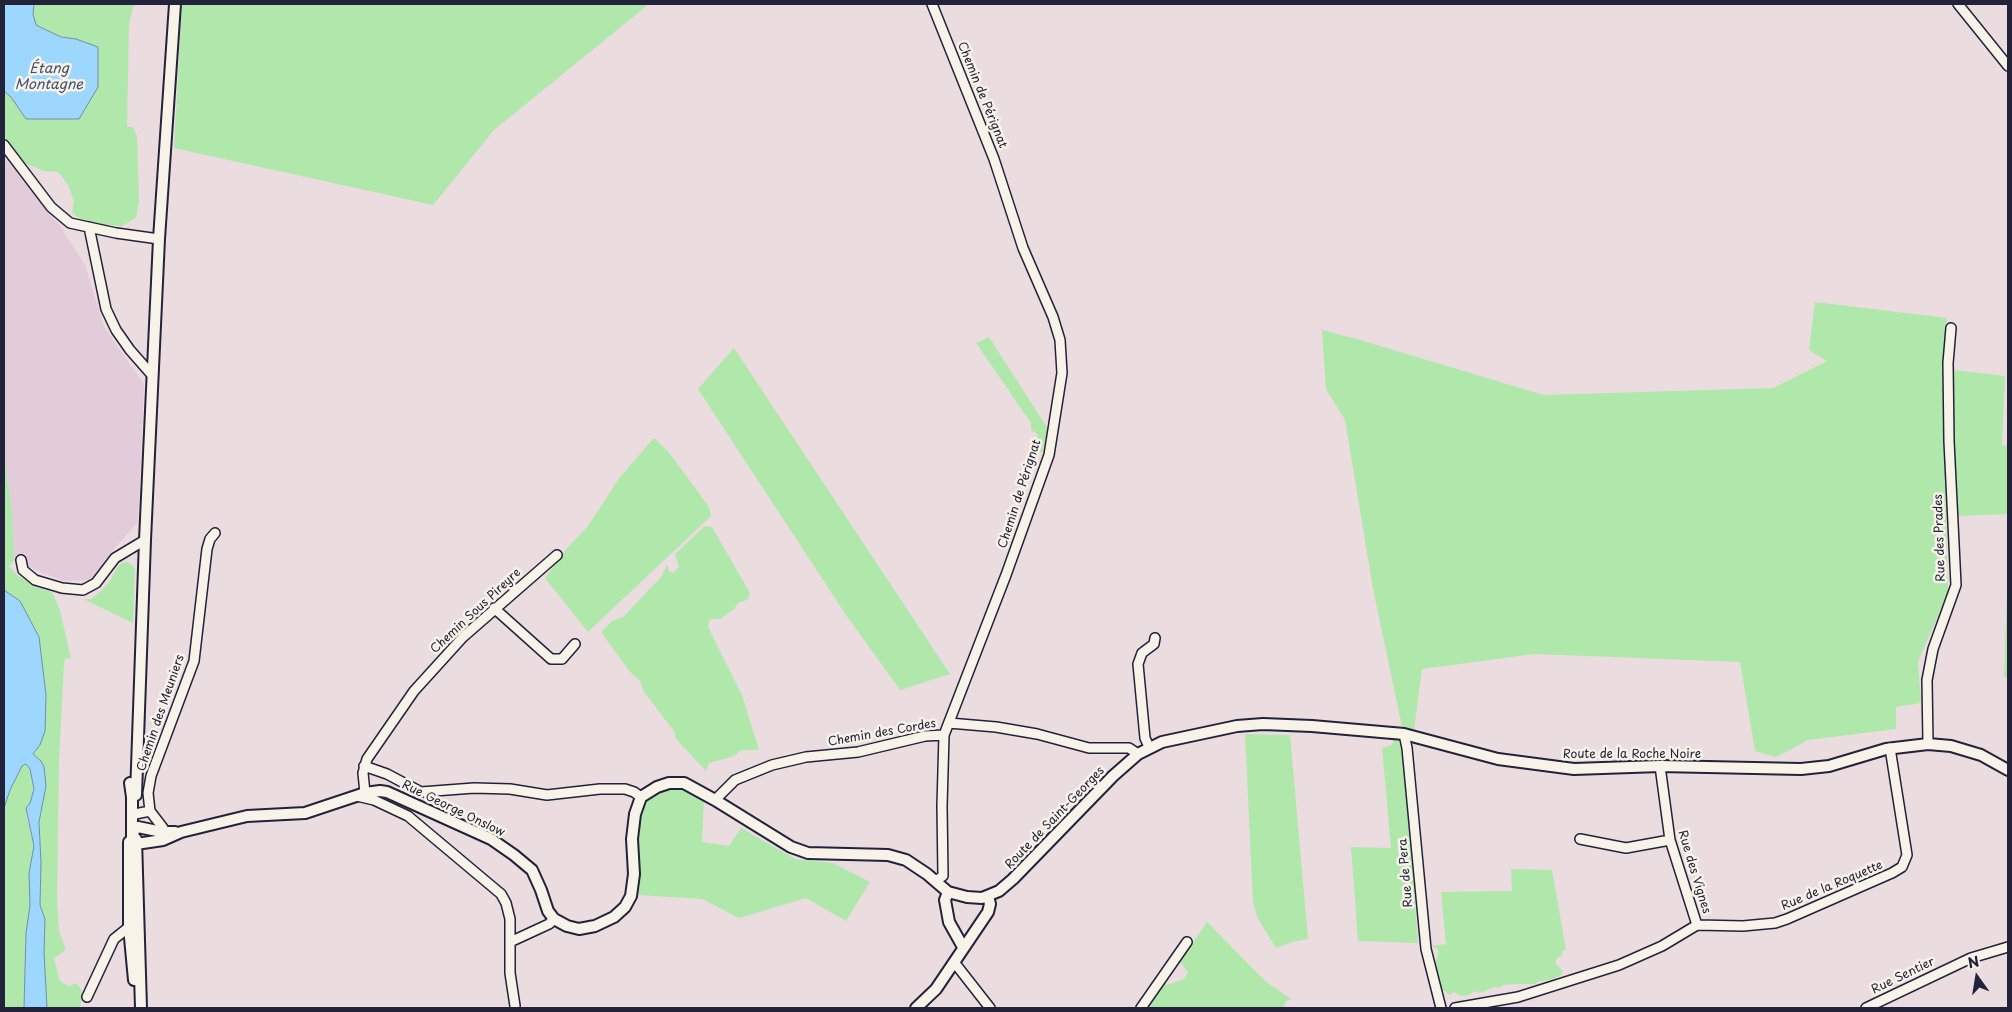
<!DOCTYPE html>
<html>
<head>
<meta charset="utf-8">
<style>
  body { margin:0 }
  #map { position:relative; width:2012px; height:1012px; overflow:hidden; background:#ebdcdf; font-family:"Playpen Sans",sans-serif }
  canvas { display:block }
  .frame { position:absolute; inset:0; border:5px solid #22223b; pointer-events:none }
  .north { position:absolute; left:1952px; top:952px; width:50px; height:50px; -webkit-text-stroke:4px #f7f3e8; paint-order:stroke; rotate:347deg; font-size:14px; font-weight:700; line-height:20px; text-align:center; color:#22223b }
  .north::after { content:''; display:block; margin:auto; width:18px; height:22px; background:#22223b; clip-path:polygon(50% 0,100% 100%,50% 72%,0 100%) }
</style>
</head>
<body>
<div id="map">
<canvas width="2012" height="1012"></canvas>
<div class="frame"></div>
<div class="north">N</div>
</div>
<script>
const context = document.querySelector('canvas').getContext('2d');
context.lineJoin = 'round';
function fill(path, color) { context.fillStyle = color; context.fill(path, 'evenodd'); }
const poly = rows => new Path2D(rows.map(r => 'M' + r).join(''));
function trace(path, color, width, dash) { context.strokeStyle = color; context.lineWidth = width; context.lineCap = dash ? 'butt' : 'round'; context.setLineDash(dash || []); context.stroke(path); }
function write(font, color, halo, rows, align = 'center') {
  context.font = font + ' "Playpen Sans",sans-serif'; context.lineWidth = 5; context.setLineDash([]); context.textBaseline = 'middle'; context.strokeStyle = halo; context.fillStyle = color; for (const [text, x, y, turn = 0] of rows) {
    context.save(); context.translate(x, y); context.rotate((+turn || 0) * Math.PI / 180); context.textAlign = isNaN(turn) ? turn : align; if (halo) context.strokeText(text, 0, 0); context.fillText(text, 0, 0); context.restore();
  }
}
fill(poly([
  [4,157,60,226,85,265,104,327,144,384,138,522,108,556,92,580,64,581,40,572,14,560,12,513,4,455]
]), '#e3ccd9');
fill(poly([
  [34,4,134,4,129,24,127,127,133,127,137,136,139,200,136,218,122,226,103,225,79,218,72,213,74,201,68,185,58,172,44,171,24,163,4,136,4,91,11,97,26,119,76,39,61,37,36,25,33,14],
  [182,4,649,4,494,130,433,205,174,148],
  [1815,302,1947,318,1945,369,2005,376,2002,445,2008,446,2008,514,1958,516,1946,510,1948,592,1918,662,1921,703,1896,707,1896,729,1808,740,1776,757,1755,751,1740,662,1534,654,1422,669,1414,730,1402,727,1373,589,1345,420,1326,389,1322,330,1357,339,1544,395,1773,388,1827,361,1809,350],
  [989,337,1048,429,1042,453,1035,447,1038,435,1031,430,1031,423,976,343],
  [734,348,950,674,900,690,846,615,698,389],
  [654,438,668,451,709,507,711,516,588,632,545,578,567,548,588,526,620,477],
  [4,455,12,513,14,560,9,566,16,574,35,587,52,592,60,610,71,659,65,658,64,664,59,761,57,901,59,931,66,950,54,958,60,981,69,986,77,983,83,993,80,1008,47,1008,44,953,45,919,40,905,41,863,39,822,43,803,41,761,33,755,40,745,46,715,46,695,39,637,20,601,4,590],
  [705,526,712,527,750,593,748,599,738,603,734,609,720,619,710,619,708,627,742,695,759,750,742,750,732,757,709,763,706,771,676,739,674,731,644,692,640,681,630,672,601,632,612,621,623,617,661,577,667,565,669,571,673,573,679,567,675,554],
  [2008,554,2008,678,2004,677],
  [127,562,132,565,135,569,133,623,83,599,91,599,101,591,110,581,118,566,122,563],
  [1245,734,1290,735,1308,939,1292,942,1276,948,1257,917,1253,902],
  [1394,738,1398,740,1402,746,1404,756,1418,943,1358,941,1351,847,1391,848,1382,748,1392,745],
  [26,764,30,769,34,789,27,818,34,846,29,873,30,905,26,933,24,1008,4,1008,4,808,10,790,22,766],
  [670,787,685,789,704,798,702,842,729,846,741,828,795,859,833,863,870,882,846,921,806,898,739,918,702,899,638,895,638,822,644,802,656,793],
  [1511,869,1552,870,1566,950,1563,950,1562,955,1557,958,1555,963,1563,971,1561,975,1550,980,1539,981,1535,984,1515,984,1503,985,1499,988,1494,987,1480,993,1474,991,1469,995,1461,996,1454,992,1449,995,1445,991,1442,992,1435,961,1437,960,1438,950,1434,947,1430,946,1446,944,1441,892,1512,891],
  [1207,922,1265,981,1291,999,1286,1001,1283,1008,1144,1008,1162,982,1167,985,1184,979,1188,972,1179,960,1184,956]
]), '#b0e8ac');
const water = poly([
  [4,4,34,4,33,14,36,25,61,37,76,39,98,47,98,87,79,119,26,119,11,97,4,91,4,4],
  [4,590,20,601,39,637,46,695,45,731,40,745,33,754,41,761,44,767,46,786,39,822,41,863,40,905,45,919,44,953,47,1008,24,1008,26,933,30,905,29,873,34,846,26,808,30,803,34,789,30,769,26,764,22,766,10,790,4,808,4,590]
]);
fill(water, '#9dd7fd');
trace(water, '#6c8faf', 1);
const minor = poly([
  [932,4,994,159,1023,248,1053,317,1060,340,1062,373,1049,455,1006,575,944,735,942,806,943,876,935,881],
  [1958,4,2008,66],
  [4,145,51,207,70,223,116,233,159,239],
  [89,227,106,309,116,330,130,350,152,375],
  [21,560,23,570,35,580,62,588,83,590,96,583,115,558,145,540],
  [494,608,551,659,562,659,575,644],
  [949,723,996,727,1037,734,1089,748,1129,748,1138,754],
  [1404,734,1407,748,1426,949,1441,1008],
  [1928,744,1927,680,1933,649,1956,585,1949,441,1948,363,1951,328],
  [1149,747,1145,738,1138,664,1142,653,1154,644,1155,638],
  [364,766,387,774,421,792,474,788,510,789,547,795,600,789,625,789,634,792,641,797],
  [1660,766,1670,840,1697,925],
  [365,793,363,773,367,759,414,691,463,637,557,555],
  [357,796,374,800,408,816,501,894,506,903,510,919,510,973,515,1006],
  [715,800,735,780,772,765,806,757,858,752,925,736,944,735],
  [135,814,150,811],
  [163,837,163,828,150,811,148,793,151,776,194,661,207,549,210,539,215,533],
  [1580,839,1626,848,1670,840],
  [510,942,549,924,554,919],
  [954,962,990,1008],
  [87,997,114,939,129,927,135,927],
  [1141,1008,1187,942],
  [1455,1008,1518,997,1619,965,1662,946,1697,925,1743,926,1775,923,1787,919,1892,873,1902,867,1907,855,1890,748],
  [1866,1008,1971,958,2008,947]
]);
const tertiary = poly([
  [130,783,132,797,132,838,136,844,163,840,181,832,247,816,305,813,365,793,380,791,387,792,491,839,514,855,532,870,541,890,548,911,554,919,567,926,579,929,595,926,614,917,625,907,631,896,634,874,632,839,635,814,641,797,657,787,669,783,684,783,715,800,791,847,808,853,888,855,906,860,927,874,948,892,967,897,982,898,999,891,1013,879,1113,776,1138,754,1162,742,1237,726,1263,724,1312,726,1404,734,1498,759,1574,769,1660,766,1801,769,1829,766,1886,749,1928,744,1951,746,1981,755,2008,770],
  [136,795,145,540,159,239,175,4],
  [133,835,135,828,138,827,162,832,175,832],
  [136,839,141,1008],
  [129,842,129,927,134,980],
  [948,892,945,900,949,922,963,947],
  [916,1008,936,989,988,912,990,904,988,896]
]);
trace(minor, '#22223b', 12);
trace(tertiary, '#22223b', 14);
trace(minor, '#f7f3e8', 9);
trace(tertiary, '#f7f3e8', 10);
write('12px', '#22223b', '#f7f3e8', [
  ["Chemin de Pérignat",982,95,68],
  ["Chemin de Pérignat",1020,494,-72],
  ["Rue des Prades",1940,538,-92],
  ["Chemin Sous Pireyre",476,611,-43],
  ["Chemin des Meuniers",161,713,-71],
  ["Chemin des Cordes",882,733,-10],
  ["Route de la Roche Noire",1632,755],
  ["Rue George Onslow",453,809,26],
  ["Route de Saint-Georges",1055,818,-46],
  ["Rue des Vignes",1694,872,73],
  ["Rue de Pera",1406,873,-95],
  ["Rue de la Roquette",1832,886,-23],
  ["Rue Sentier",1903,976,-26]
]);
write('italic 14px', '#414f6c', '#f7f3e8', [
  ["Étang",49,69],
  ["Montagne",49,85]
]);
</script>
</body>
</html>
